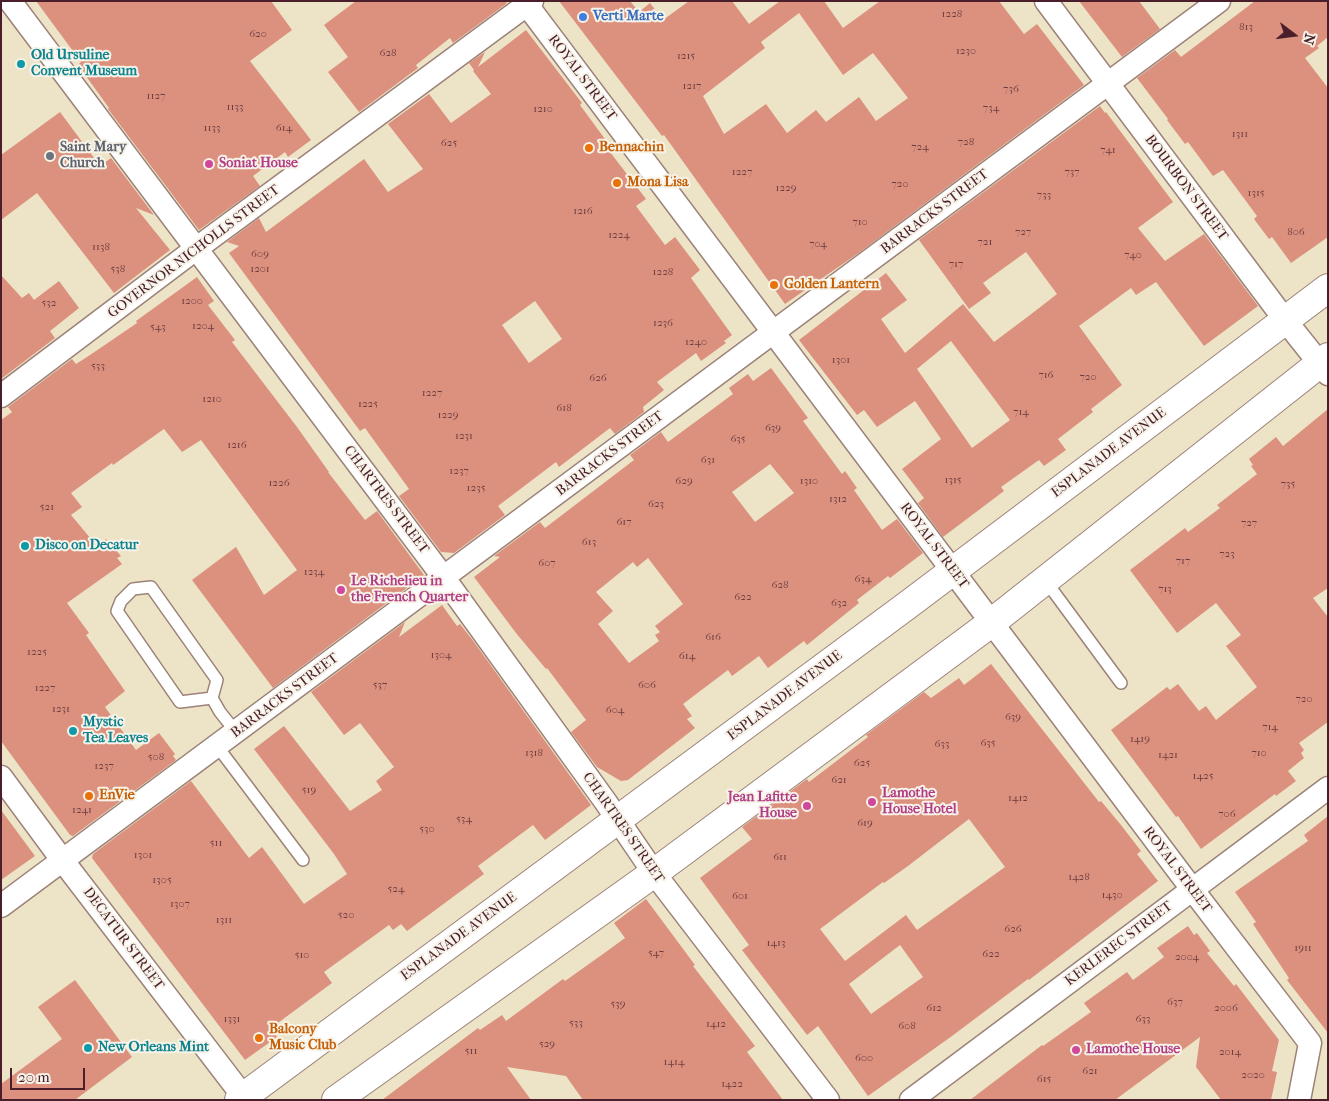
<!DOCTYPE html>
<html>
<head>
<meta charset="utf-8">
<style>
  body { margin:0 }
  #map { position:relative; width:1329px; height:1101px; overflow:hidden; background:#ede4c7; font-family:"IM FELL French Canon",serif }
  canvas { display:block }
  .frame { position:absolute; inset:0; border:2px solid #4a1f2b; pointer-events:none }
  .north { position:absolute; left:1269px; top:10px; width:50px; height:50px; -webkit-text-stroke:4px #f7f3e8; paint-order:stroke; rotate:105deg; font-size:14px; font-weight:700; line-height:20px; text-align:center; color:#4a1f2b }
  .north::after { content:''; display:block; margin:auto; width:18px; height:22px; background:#4a1f2b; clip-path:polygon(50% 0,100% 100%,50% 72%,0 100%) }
  .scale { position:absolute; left:10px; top:1068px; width:75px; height:22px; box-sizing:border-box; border:2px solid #4a1f2b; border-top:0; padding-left:6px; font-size:15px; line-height:18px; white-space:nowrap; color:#4a1f2b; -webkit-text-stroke:4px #f7f3e8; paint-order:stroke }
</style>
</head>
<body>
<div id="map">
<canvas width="1329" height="1101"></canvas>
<div class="frame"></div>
<div class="north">N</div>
<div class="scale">20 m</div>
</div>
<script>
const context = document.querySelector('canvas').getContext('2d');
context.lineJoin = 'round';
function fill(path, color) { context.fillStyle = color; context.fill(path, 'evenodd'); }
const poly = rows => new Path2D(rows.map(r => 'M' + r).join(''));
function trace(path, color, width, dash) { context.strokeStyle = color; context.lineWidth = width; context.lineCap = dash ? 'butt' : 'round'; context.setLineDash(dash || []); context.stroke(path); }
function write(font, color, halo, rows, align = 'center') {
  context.font = font + ' "IM FELL French Canon",serif'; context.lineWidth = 4; context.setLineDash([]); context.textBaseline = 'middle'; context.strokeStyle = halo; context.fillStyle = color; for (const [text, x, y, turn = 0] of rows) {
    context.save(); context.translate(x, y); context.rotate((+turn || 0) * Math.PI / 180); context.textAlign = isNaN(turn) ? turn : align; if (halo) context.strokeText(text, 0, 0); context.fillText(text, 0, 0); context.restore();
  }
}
fill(poly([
  [36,1,271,1,292,30,250,61,311,140,288,157,285,152,253,176,260,186,199,230,108,109,109,108,78,65,81,62],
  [356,1,507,1,506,4,453,43,450,38,416,65,418,68,359,112,328,72,348,57,324,25],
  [559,1,630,1,639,12,650,3,663,20,689,1,732,1,749,24,780,1,824,1,843,28,880,1,999,1,1024,34,1037,24,1084,85,860,252,785,304,664,135,662,136],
  [799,13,843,75,873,53,908,98,876,121,859,97,826,122,816,110,787,133,766,104,724,134,703,96,765,48,761,42],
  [1079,1,1139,1,1160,29,1122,57],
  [1255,1,1328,1,1328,37,1317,46,1319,48,1305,58,1328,88,1328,237,1291,263,1272,237,1269,239,1254,219,1257,216,1223,170,1213,176,1188,142,1185,144,1167,120,1168,119,1137,78,1175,50,1181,57],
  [526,30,582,103,580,105,613,150,610,152,646,199,636,206,665,245,675,237,700,270,691,278,732,335,724,341,726,343,701,361,696,353,657,382,664,390,643,407,644,412,615,434,610,428,559,467,556,462,498,506,505,515,454,553,441,552,399,496,409,489,365,428,360,431,229,253,239,246,227,242,259,218,266,232,364,159,388,192,423,169,388,124,429,94,451,123,491,94,473,71,474,70,469,63,485,52,478,67],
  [535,301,562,339,529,363,502,325],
  [1100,106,1105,113,1106,112,1173,202,1138,228,1165,261,1204,234,1258,306,1204,346,1156,282,1136,295,1131,288,1079,326,1122,385,1091,409,1093,412,1058,439,1066,450,1044,466,1039,460,1001,487,1004,491,943,537,918,503,924,498,902,469,941,439,915,401,877,427,864,410,857,415,799,340,886,273,907,300,881,319,905,353,963,304,994,342,1030,315,1057,294,1026,252,983,283,991,293,969,309,919,240],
  [951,341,1010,420,972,448,917,369],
  [60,112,100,166,111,158,154,215,136,208,170,250,114,293,37,193,1,220,1,155],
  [1,275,22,298,29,293,34,300,59,281,79,308,50,331,55,338,1,379],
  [197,277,214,301,208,305,235,340,232,342,297,427,329,472,328,472,365,520,377,511,424,575,273,688,192,580,236,547,264,595,297,570,201,440,182,452,164,429,113,465,112,463,71,493,82,507,71,515,97,546,106,539,121,556,117,558,122,564,67,603,89,633,86,635,125,691,105,707,136,750,159,733,175,754,173,756,176,760,73,836,70,835,1,741,1,420,12,412,8,407,72,359,76,364,90,355,137,323,136,321],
  [771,368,808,418,803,421,842,474,845,471,857,488,854,490,882,530,897,519,923,553,890,578,888,576,857,600,859,603,807,645,804,641,768,668,759,656,732,676,728,670,683,704,692,716,687,719,695,728,628,780,621,781,597,767,571,732,586,720,547,668,546,669,516,633,474,577,500,557,494,556,540,522,545,528,634,460,630,455,661,432,668,442,733,394,729,388,748,374,753,381],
  [770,464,794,493,755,522,732,492],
  [648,558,683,604,655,626,660,632,655,635,659,641,629,663,598,624,613,611,596,592,633,562,637,567],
  [1328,409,1328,588,1313,598,1328,617,1328,722,1299,743,1304,750,1301,753,1304,758,1288,771,1296,781,1276,796,1275,794,1201,849,1178,816,1176,817,1111,730,1167,687,1170,690,1178,684,1199,711,1206,706,1216,720,1257,687,1226,646,1241,635,1216,603,1177,633,1130,570,1185,528,1188,532,1220,508,1217,505,1257,474,1251,466,1253,465,1249,459,1276,437,1283,446],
  [442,605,457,626,460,624,474,642,591,805,545,840,533,825,478,866,484,874,407,931,401,924,393,930,389,925,324,972,332,983,271,1028,277,1037,245,1060,92,858,93,854,191,781,249,858,262,847,304,904,347,874,334,854,254,749,284,726,350,811,382,790,376,781,394,767,360,723,344,735,311,692,405,622,399,637],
  [991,664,1099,802,1101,801,1121,825,1141,851,1137,854,1158,881,1029,980,1028,979,952,1036,868,1096,818,1026,807,1035,742,950,749,945,700,878,752,839,742,827,807,779,809,782,868,737,866,735,924,692,931,698,959,678,964,685],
  [969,819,1005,867,917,930,906,915,845,961,820,929,883,882,884,883,908,866],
  [900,945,923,977,871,1014,849,984],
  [1,810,35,856,1,880],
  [1328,816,1328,1033,1287,980,1289,978,1253,924,1256,922,1235,892,1308,841,1304,835],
  [646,899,695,965,693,966,755,1046,747,1052,783,1100,583,1100,566,1076,507,1067,531,1100,382,1100,478,1028,480,1030,502,1015,506,1021,563,979,565,981,603,954,625,938,614,923],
  [1188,926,1194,935,1197,933,1210,951,1207,953,1234,986,1236,984,1279,1040,1272,1071,1277,1072,1271,1100,1221,1100,1196,1067,1200,1037,1115,1100,970,1100,1042,1045,1043,1046,1091,1012,1084,1003,1127,972,1133,980,1164,957,1157,948],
  [75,980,132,1057,75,1100,1,1100,1,1084,62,1039,38,1007]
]), '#db917e');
const service = poly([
  [1045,580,1121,683],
  [212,698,180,702,117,611,121,601,133,589,151,587,217,680,212,698,220,712,236,732],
  [217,746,303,860]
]);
const minor = poly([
  [10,1,444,578,605,801,654,873,828,1100],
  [524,1,1192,889,1310,1043,1299,1100],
  [1046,1,1285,320,1328,374],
  [1,396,197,248,532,1],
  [1,777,63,861,246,1100],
  [1,906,1219,1],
  [911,1100,1328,788]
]);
const tertiary = poly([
  [239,1100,909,604,1328,288],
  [336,1100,654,873,991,623,1328,357]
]);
trace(service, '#9c8279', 14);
trace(minor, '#9c8279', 25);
trace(tertiary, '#9c8279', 30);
trace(service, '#fff', 11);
trace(minor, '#fff', 22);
trace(tertiary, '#fff', 28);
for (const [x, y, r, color] of [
  [583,17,5,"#3f7fe0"],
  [21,64,5,"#0f9aa8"],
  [589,148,5,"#e8710a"],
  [50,156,5,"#6b7280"],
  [209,164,5,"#d1479c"],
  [617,183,5,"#e8710a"],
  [774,285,5,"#e8710a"],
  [25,546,5,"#0f9aa8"],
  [341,590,5,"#d1479c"],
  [73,731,5,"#0f9aa8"],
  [89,796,5,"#e8710a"],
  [872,802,5,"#d1479c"],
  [807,806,5,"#d1479c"],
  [259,1038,5,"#e8710a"],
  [88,1048,5,"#0f9aa8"],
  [1076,1050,5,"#d1479c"]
]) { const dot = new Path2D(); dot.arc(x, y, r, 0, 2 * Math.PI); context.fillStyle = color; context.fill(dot); trace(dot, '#f7f3e8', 2); }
write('11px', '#6e3c40', null, [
  ["1228",952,14],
  ["813",1246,27],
  ["620",258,34],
  ["1230",966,51],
  ["628",388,53],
  ["1215",686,56],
  ["1217",692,86],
  ["736",1011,89],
  ["1127",156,96],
  ["1133",235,107],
  ["734",991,108],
  ["1210",543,109],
  ["1133",212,128],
  ["614",284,128],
  ["1311",1240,134],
  ["728",966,142],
  ["625",449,143],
  ["724",920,147],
  ["741",1108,150],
  ["1227",742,172],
  ["737",1072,172],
  ["720",900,184],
  ["1229",786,188],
  ["1315",1256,193],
  ["733",1044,195],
  ["1216",583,211],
  ["710",860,222],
  ["727",1023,232],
  ["806",1296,232],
  ["1224",619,235],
  ["721",985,242],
  ["704",818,244],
  ["1138",101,247],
  ["609",260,254],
  ["740",1133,255],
  ["717",956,264],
  ["538",118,269],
  ["1201",260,269],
  ["1228",663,272],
  ["1200",192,301],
  ["532",49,303],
  ["1236",663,323],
  ["1204",203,326],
  ["543",158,327],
  ["1240",696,342],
  ["1301",841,360],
  ["533",98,366],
  ["716",1046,375],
  ["720",1088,377],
  ["626",598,378],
  ["1227",432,393],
  ["1210",212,399],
  ["1225",368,404],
  ["618",564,408],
  ["714",1021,412],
  ["1229",448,415],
  ["639",773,428],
  ["1231",464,436],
  ["635",738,439],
  ["1216",237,445],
  ["631",708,460],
  ["1237",459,471],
  ["1315",953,480],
  ["629",684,481],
  ["1310",809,481],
  ["1226",279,483],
  ["735",1288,484],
  ["1235",476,488],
  ["1312",838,499],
  ["623",656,504],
  ["521",47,507],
  ["617",624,522],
  ["727",1249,523],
  ["613",589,542],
  ["723",1227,554],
  ["717",1183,561],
  ["607",547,563],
  ["1234",314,572],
  ["634",863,579],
  ["628",780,585],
  ["713",1165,589],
  ["622",743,597],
  ["632",839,603],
  ["616",713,637],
  ["1225",37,652],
  ["1304",441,655],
  ["614",687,656],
  ["537",380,685],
  ["606",647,685],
  ["1227",45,688],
  ["720",1304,699],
  ["1231",61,709],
  ["604",615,710],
  ["639",1013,717],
  ["714",1270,727],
  ["1419",1140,739],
  ["635",988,743],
  ["633",942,744],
  ["1318",534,753],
  ["710",1259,753],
  ["1421",1168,755],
  ["508",156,757],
  ["625",862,763],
  ["1237",104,766],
  ["1425",1203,776],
  ["621",839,780],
  ["519",309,790],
  ["1412",1018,798],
  ["1241",82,810],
  ["706",1227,814],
  ["534",464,819],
  ["619",865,823],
  ["530",427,829],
  ["511",216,843],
  ["1301",143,855],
  ["611",780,857],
  ["1428",1079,877],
  ["1305",162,880],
  ["524",396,889],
  ["1430",1112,895],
  ["601",740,896],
  ["1307",180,904],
  ["520",346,915],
  ["1311",224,920],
  ["626",1013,929],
  ["1413",776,943],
  ["1911",1303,948],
  ["547",656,953],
  ["622",991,954],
  ["510",302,955],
  ["2004",1187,957],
  ["637",1175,1002],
  ["539",618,1004],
  ["612",934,1008],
  ["2006",1226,1008],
  ["1331",232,1019],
  ["633",1143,1019],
  ["533",576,1023],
  ["1412",716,1024],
  ["608",907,1026],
  ["529",547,1044],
  ["511",471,1051],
  ["2014",1230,1052],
  ["600",864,1058],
  ["1414",674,1062],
  ["621",1090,1071],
  ["2020",1253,1075],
  ["615",1044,1079],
  ["1422",732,1084]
]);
write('bold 14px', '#366cbe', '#f7f3e8', [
  ["Verti Marte",593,17]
], 'left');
write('bold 14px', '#0d838f', '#f7f3e8', [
  ["Old Ursuline",31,56],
  ["Convent Museum",31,72],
  ["Disco on Decatur",35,546],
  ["Mystic",83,723],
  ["Tea Leaves",83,739],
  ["New Orleans Mint",98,1048]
], 'left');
write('14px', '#4a1f2b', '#f7f3e8', [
  ["ROYAL STREET",582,78,53],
  ["BOURBON STREET",1186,188,53],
  ["BARRACKS STREET",935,212,-37],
  ["GOVERNOR NICHOLLS STREET",194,252,-37],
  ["ESPLANADE AVENUE",1109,453,-37],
  ["BARRACKS STREET",610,454,-37],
  ["CHARTRES STREET",386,500,53],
  ["ROYAL STREET",934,546,53],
  ["BARRACKS STREET",285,696,-37],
  ["ESPLANADE AVENUE",785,696,-37],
  ["CHARTRES STREET",623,828,55],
  ["ROYAL STREET",1177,870,53],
  ["ESPLANADE AVENUE",459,937,-36],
  ["DECATUR STREET",123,939,53],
  ["KERLEREC STREET",1119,944,-37]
]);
write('bold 14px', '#5b616d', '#f7f3e8', [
  ["Saint Mary",60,148],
  ["Church",60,164]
], 'left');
write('bold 14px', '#c56008', '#f7f3e8', [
  ["Bennachin",599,148],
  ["Mona Lisa",627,183],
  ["Golden Lantern",784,285],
  ["EnVie",99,796],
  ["Balcony",269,1030],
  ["Music Club",269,1046]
], 'left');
write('bold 14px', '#b23c85', '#f7f3e8', [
  ["Soniat House",219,164],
  ["Le Richelieu in",351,582],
  ["the French Quarter",351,598],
  ["Lamothe",882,794],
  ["House Hotel",882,810],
  ["Jean Lafitte",797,798,"right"],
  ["House",797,814,"right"],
  ["Lamothe House",1086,1050]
], 'left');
</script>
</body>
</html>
